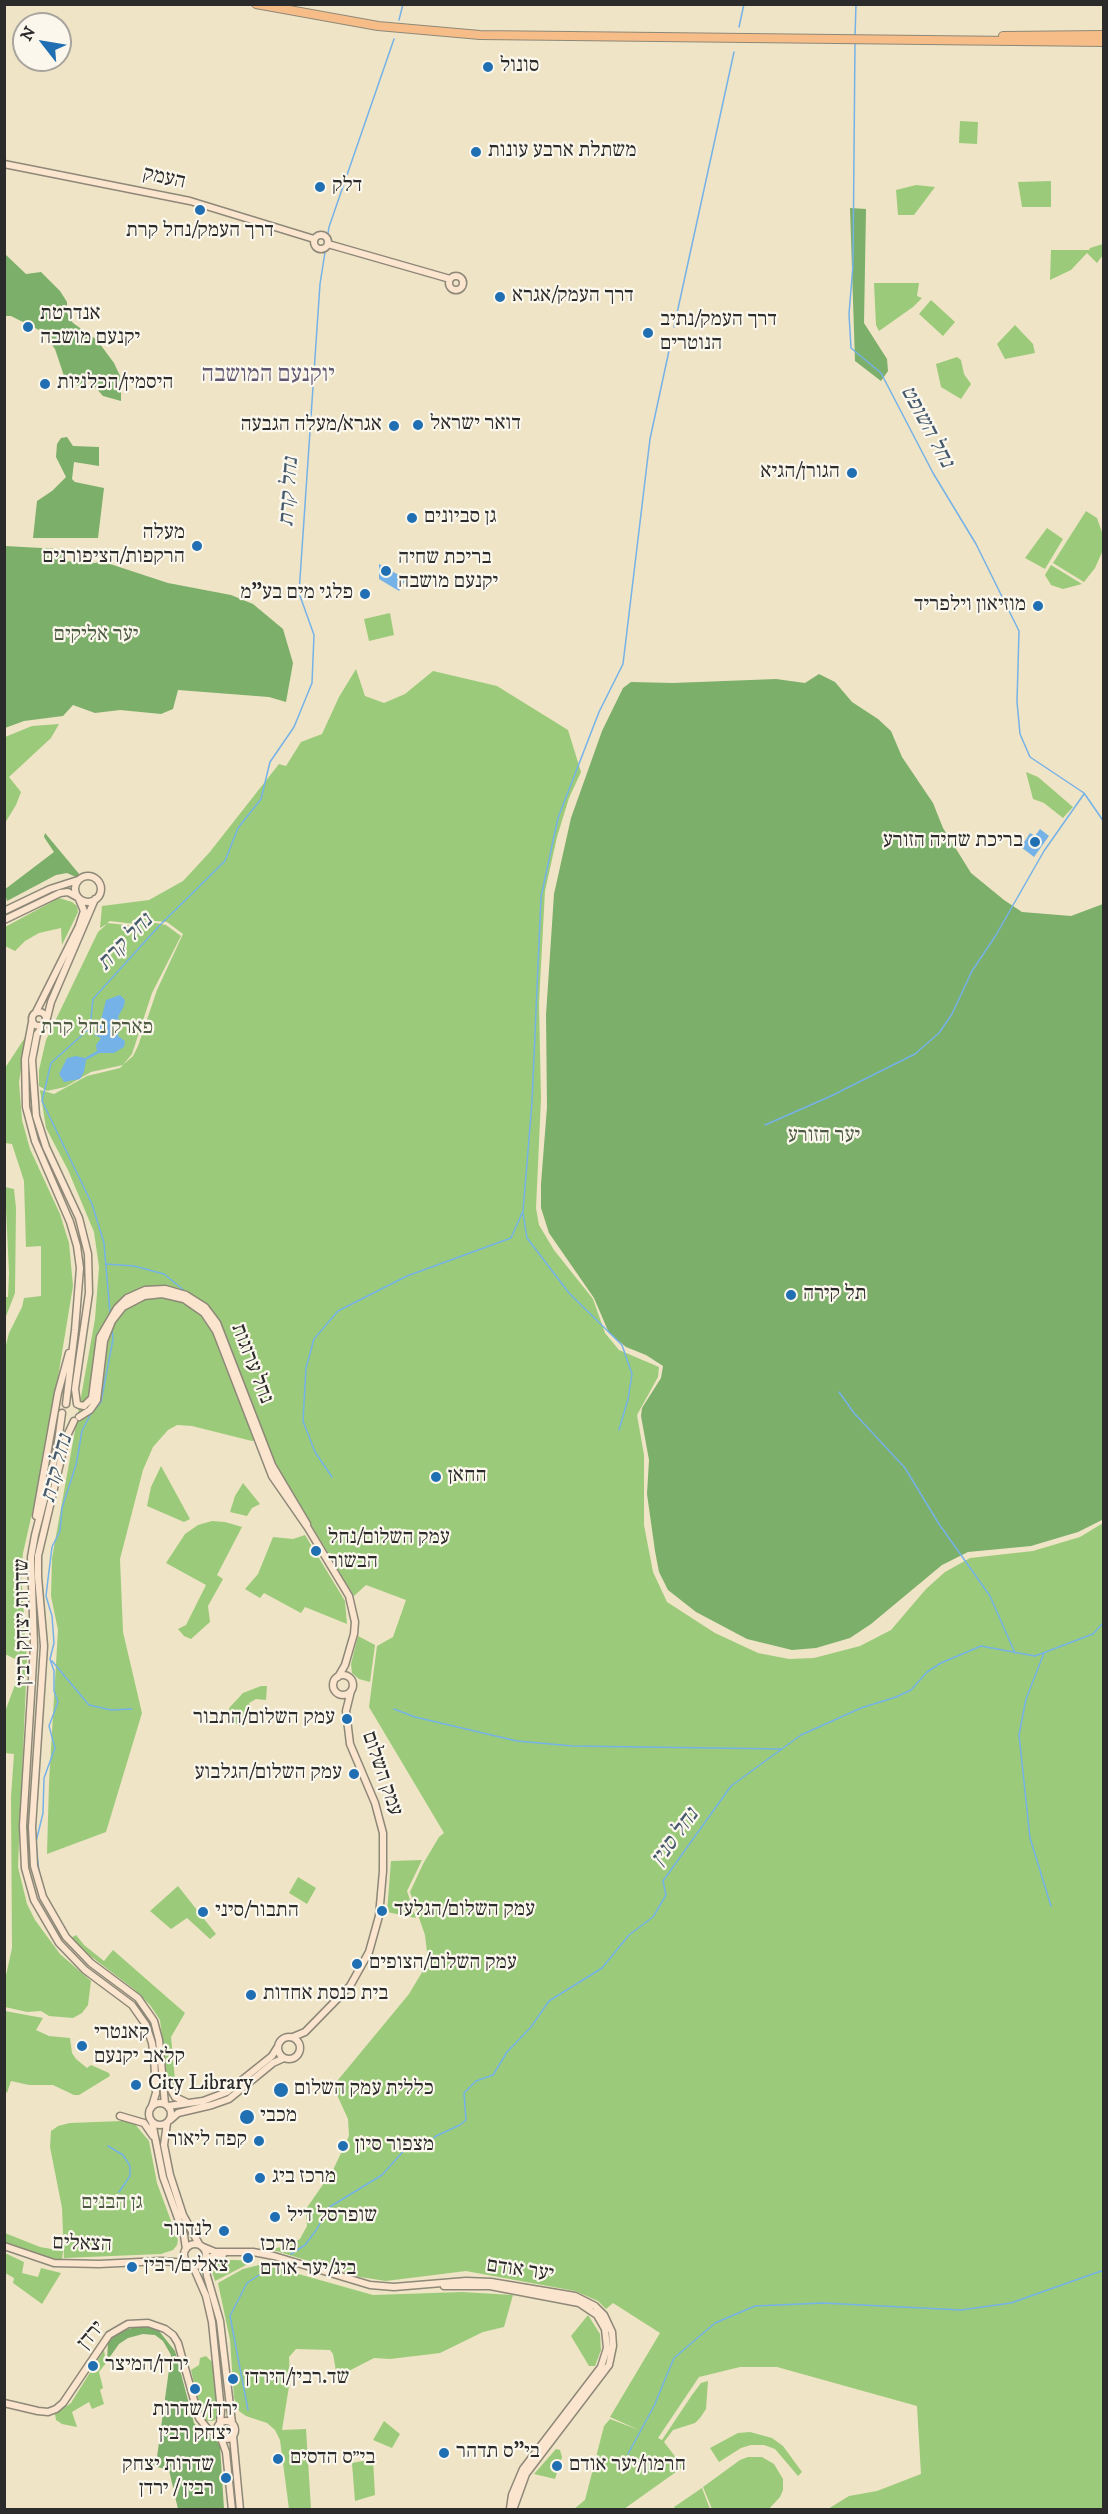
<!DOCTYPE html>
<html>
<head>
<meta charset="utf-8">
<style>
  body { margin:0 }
  #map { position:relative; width:1108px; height:2514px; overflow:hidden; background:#efe4c6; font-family:"IM FELL DW Pica",serif }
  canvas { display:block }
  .frame { position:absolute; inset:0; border:6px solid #2b2b2b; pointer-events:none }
  .north { position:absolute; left:12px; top:12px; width:60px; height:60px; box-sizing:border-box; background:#fbf7ec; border:2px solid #a8a59f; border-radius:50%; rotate:301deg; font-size:16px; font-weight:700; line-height:24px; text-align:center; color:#2b2b2b }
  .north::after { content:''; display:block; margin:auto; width:21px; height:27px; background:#1f6fb2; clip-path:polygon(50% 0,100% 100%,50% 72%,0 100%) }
</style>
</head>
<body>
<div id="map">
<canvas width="1108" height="2514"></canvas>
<div class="frame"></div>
<div class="north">N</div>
</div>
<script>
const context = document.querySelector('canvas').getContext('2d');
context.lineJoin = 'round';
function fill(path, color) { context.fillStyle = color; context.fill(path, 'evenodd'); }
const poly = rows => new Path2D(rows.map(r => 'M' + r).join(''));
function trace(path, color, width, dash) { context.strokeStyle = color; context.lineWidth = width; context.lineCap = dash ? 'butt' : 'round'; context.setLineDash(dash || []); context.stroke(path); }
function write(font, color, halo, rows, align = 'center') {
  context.font = font + ' "IM FELL DW Pica","Frank Ruhl Libre",serif'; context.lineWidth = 4.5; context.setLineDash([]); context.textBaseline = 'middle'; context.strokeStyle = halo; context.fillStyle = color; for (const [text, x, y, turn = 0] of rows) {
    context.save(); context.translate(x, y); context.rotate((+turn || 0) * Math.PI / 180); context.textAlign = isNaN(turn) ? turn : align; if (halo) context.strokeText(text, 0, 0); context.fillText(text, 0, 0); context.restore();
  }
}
fill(poly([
  [960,121,978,122,977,144,959,143],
  [1051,181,1051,207,1022,207,1018,182],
  [916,185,935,187,914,215,898,215,896,190],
  [1103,244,1103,255,1097,263,1087,253,1071,270,1050,280,1051,250,1089,250,1090,248],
  [874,283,919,283,917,296,922,298,913,307,879,331,876,325],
  [931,300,955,322,943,336,919,314],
  [1015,325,1033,344,1035,353,1005,359,997,344],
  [957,357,961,360,964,374,971,384,961,399,941,387,936,364],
  [1086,511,1097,518,1103,535,1104,548,1095,568,1084,582,1053,563],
  [1047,528,1063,539,1045,569,1025,558],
  [1051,565,1082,584,1063,589,1051,585,1045,575],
  [390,613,394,635,369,641,364,619],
  [356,669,365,696,384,703,405,694,433,671,497,686,568,730,581,772,569,798,557,837,545,891,539,1003,541,1099,536,1208,539,1225,554,1250,593,1299,605,1333,619,1350,659,1367,658,1377,637,1415,644,1455,644,1525,653,1572,667,1602,715,1633,758,1653,789,1659,814,1658,860,1646,891,1630,926,1589,945,1572,970,1558,1033,1551,1080,1537,1103,1523,1103,2509,828,2509,849,2496,877,2491,921,2474,917,2406,777,2367,740,2367,699,2377,658,2438,662,2440,692,2395,701,2383,708,2381,706,2409,700,2418,695,2423,673,2430,664,2442,683,2467,624,2509,574,2509,585,2500,604,2426,610,2419,639,2430,610,2417,660,2333,613,2303,606,2309,598,2301,575,2291,466,2271,386,2281,360,2277,270,2249,288,2246,300,2239,307,2226,306,2209,333,2170,349,2136,348,2119,333,2086,409,1994,424,1969,427,1952,425,1935,410,1892,423,1864,439,1837,444,1833,369,1707,377,1646,393,1637,406,1600,366,1585,354,1596,283,1478,264,1439,252,1441,192,1426,177,1425,168,1430,153,1447,143,1470,120,1559,123,1632,142,1713,106,1832,47,1854,49,1783,58,1630,51,1596,52,1558,95,1319,99,1267,94,1232,68,1170,46,1128,40,1090,54,1094,87,1076,120,1068,123,1065,91,1072,65,1087,47,1091,39,1086,39,1070,46,1040,98,932,107,924,100,928,102,906,149,900,183,881,209,853,279,764,286,766,301,742,322,734,339,697],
  [144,920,167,922,183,934,157,990,138,1046,133,1056,123,1065,132,1054,152,993,181,936,166,925,145,921,135,926,107,923,110,921,135,924],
  [59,724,51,738,9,777,21,792,16,805,5,823,5,737,32,726],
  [1026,772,1038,777,1073,807,1063,818,1044,803,1033,799],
  [59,898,72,902,77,906,78,912,62,945,61,928,39,933,25,941,15,951,5,946,5,927],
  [26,1036,19,1082,22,1120,30,1149,60,1214,69,1243,73,1286,45,1456,23,1553,21,1573,27,1660,18,1867,27,1904,35,1920,60,1954,91,1981,88,2005,82,2013,73,2018,49,2016,41,2011,27,2012,5,2007,5,1980,12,1948,11,1797,14,1754,5,1753,5,1729,6,1709,23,1663,5,1654,5,1349,9,1333,22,1307,24,1298,41,1296,41,1246,26,1247,24,1181,12,1144,5,1143,5,1068],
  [5,1187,14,1189,16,1208,15,1293,5,1319,5,1297,8,1297,9,1273],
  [161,1466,190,1519,184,1522,147,1506,151,1487],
  [243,1483,260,1504,252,1508,247,1516,230,1512,235,1496],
  [212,1521,225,1522,242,1527,217,1575,223,1579,208,1606,210,1622,191,1639,184,1636,178,1629,186,1625,206,1585,166,1563,185,1534,198,1525],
  [305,1535,345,1601,347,1624,305,1607,301,1613,264,1593,260,1598,245,1589,258,1574,273,1537,293,1539],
  [358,1636,375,1645,370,1682,359,1679,352,1673,351,1664],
  [261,1686,267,1686,266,1700,256,1699,249,1703,252,1714,243,1728,226,1717,230,1707,243,1693],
  [422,1860,407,1891,416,1918,387,1912,391,1861],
  [298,1877,316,1888,307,1904,289,1893],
  [178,1886,216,1934,210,1939,187,1918,171,1929,150,1911],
  [76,1935,84,1945,104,1961,113,1950,185,2013,171,2037,176,2091,167,2077,160,2020,150,2005,135,1990,80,1948,71,1938],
  [5,2011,43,2018,36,2030,49,2036,70,2038,72,2053,76,2059,87,2068,91,2065,109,2073,110,2076,79,2095,74,2095,53,2085,29,2085,11,2081,7,2093,5,2091],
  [122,2121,134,2123,149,2141,157,2183,178,2240,177,2245,173,2250,161,2254,64,2258,62,2208,50,2147,51,2131,58,2126,70,2123],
  [5,2233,40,2247,63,2251,62,2260,37,2256,5,2243],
  [5,2253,24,2262,22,2273,38,2277,41,2268,61,2273,42,2304,13,2283,14,2278,5,2273],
  [223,2260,236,2260,254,2261,215,2281,212,2271,213,2266],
  [263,2264,373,2295,462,2292,513,2295,504,2327,483,2332,440,2353,390,2359,374,2358,337,2377,333,2354,330,2350,296,2349,289,2357,290,2380,282,2430,306,2429,311,2509,289,2509,280,2440,275,2430,267,2423,246,2416,239,2411,234,2398,230,2340,218,2283,243,2269],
  [588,2315,600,2334,601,2350,595,2366,589,2366,571,2336],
  [104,2350,106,2363,99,2372,103,2388,100,2390,104,2404,92,2409,89,2402,72,2412,77,2427,62,2424,56,2420,55,2414,71,2403],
  [206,2356,213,2363,218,2413,215,2420,212,2421,207,2421,201,2414,191,2370,199,2365,200,2358],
  [384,2421,400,2434,392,2448,373,2440],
  [750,2432,772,2438,783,2446,802,2472,798,2476,775,2449,764,2445,751,2445,741,2448,719,2462,710,2448,738,2433],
  [556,2449,560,2450,562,2457,555,2479,534,2474],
  [748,2457,762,2457,774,2464,783,2479,783,2490,780,2497,769,2509,712,2509,703,2487,740,2460],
  [373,2459,375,2495,355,2501,352,2463],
  [702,2488,710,2509,676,2509,674,2507]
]), '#9bcb7a');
fill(poly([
  [850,208,866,209,864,323,887,359,888,371,881,381,855,361],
  [5,254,26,274,41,272,60,291,67,302,67,313,73,323,97,340,114,363,121,378,121,401,103,396,88,379,78,386,66,382,55,349,40,328,39,330,11,316,5,316],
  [67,437,73,446,99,447,99,466,74,462,72,479,75,482,104,488,98,538,33,538,37,501,52,491,66,477,56,457,57,444,61,438],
  [5,546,60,549,65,557,64,561,95,563,101,561,168,583,231,595,253,604,283,629,293,663,286,702,269,697,178,690,173,709,161,714,120,710,95,713,73,705,63,716,24,721,5,728],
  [819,674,835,682,852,702,878,719,891,731,902,757,933,803,943,828,971,873,1004,900,1022,912,1071,916,1103,904,1104,1519,1078,1532,1031,1546,968,1552,942,1565,871,1624,850,1638,816,1648,792,1650,747,1639,696,1612,668,1590,659,1572,655,1551,647,1494,649,1460,641,1416,642,1408,661,1378,663,1366,646,1355,626,1347,609,1333,594,1298,549,1233,541,1208,541,1184,547,1107,546,1015,554,894,571,818,602,731,623,688,631,682,673,683,776,679,805,683],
  [45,833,85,881,67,873,56,875,7,901,4,890,54,852,44,837],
  [134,2327,147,2327,159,2331,175,2351,194,2423,200,2430,217,2441,220,2446,224,2509,178,2509,169,2470,149,2465,147,2460,157,2457,171,2355,163,2341,155,2335,143,2334,128,2338,119,2344,107,2361,108,2342,118,2333]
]), '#7caf6a');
fill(poly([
  [379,564,406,579,399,591,379,579],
  [1040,829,1049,836,1034,857,1021,847,1030,833,1035,836],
  [120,995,125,1000,124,1006,118,1017,121,1023,118,1036,125,1041,124,1047,114,1053,99,1053,86,1060,84,1072,80,1079,64,1082,59,1074,67,1058,76,1056,85,1058,97,1051,96,1045,101,1038,94,1035,100,1024,106,1000]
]), '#75b2e7');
trace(poly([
  [399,20,403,4],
  [739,27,744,4],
  [855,37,856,4],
  [855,41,853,265,849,314,851,348,881,373,933,473,976,544,1019,631,1017,702,1020,734,1030,757,1084,793,1104,822],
  [674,327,734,52],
  [765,1125,831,1096,915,1054,939,1033,952,1014,972,971,996,935,1044,851,1084,794],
  [523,1213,527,1238,569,1293,622,1345,632,1374,628,1399,619,1430],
  [106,1264,134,1266,164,1274,186,1292],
  [110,1313,104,1243,92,1204,42,1101,51,1063,90,1028,93,999,159,926,225,861,238,828,261,799,270,762,294,727,312,683,314,635,299,593,320,284,329,227,394,39],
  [839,1392,854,1413,905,1468,939,1524,990,1596,1015,1653],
  [332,1477,315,1452,303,1421,306,1368,314,1339,338,1311,407,1276,511,1238,523,1211,532,1102,541,897,558,818,599,712,623,664,650,439,670,346],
  [1044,1653,1026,1699,1019,1735,1030,1838,1051,1906],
  [52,1661,89,1705,111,1710,132,1709],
  [394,1709,415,1717,517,1741,573,1746,782,1749],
  [39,1873,36,1842,43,1813,44,1778,55,1748,49,1726,58,1702,54,1691,54,1671,50,1659,54,1643,52,1616,46,1596,48,1579,52,1547,60,1531,62,1508,76,1465,82,1431,90,1415,101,1402,113,1339,112,1329],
  [108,2146,123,2155,130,2166,130,2176,119,2192],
  [291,2254,305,2245,317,2229,328,2208,382,2175,409,2145,422,2149,436,2136,460,2125,466,2120,464,2093,476,2081,493,2075,507,2052,531,2027,549,2001,602,1968,629,1935,653,1917,666,1895,663,1881,731,1786,801,1735,861,1708,896,1697,911,1690,927,1672,941,1663,981,1646,1035,1656,1093,1634,1104,1622],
  [248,2410,230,2316,247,2283,268,2269],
  [628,2454,654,2406,674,2358,715,2323,755,2306,823,2303,961,2310,1011,2303,1104,2270]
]), '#75b2e7', 1.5);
const secondary = poly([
  [4,164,190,201,314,239],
  '314 242a7 7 0 1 1 14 0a7 7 0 1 1-14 0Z',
  [328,244,450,279],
  '449 283a7 7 0 1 1 14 0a7 7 0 1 1-14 0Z',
  '75 889a13 13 0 1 1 26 0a13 13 0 1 1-26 0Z',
  [4,911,50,889,78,880],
  [4,920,60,893,68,892,77,897],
  '32 1019a7 7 0 1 1 14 0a7 7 0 1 1-14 0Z',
  [36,1012,79,926,84,911,79,899],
  [47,1018,51,1002,95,899],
  [32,1022,25,1059,26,1107,35,1141,70,1222,77,1246,80,1268,75,1330,66,1404],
  [43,1026,37,1034,32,1060,36,1116,46,1147,79,1218,88,1254,89,1293,75,1389,77,1404],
  [79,1405,84,1406,92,1398,100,1337,117,1308,127,1298,145,1290,165,1289,186,1295,205,1307,217,1323,272,1465,307,1524],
  [62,1413,57,1449,35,1535,31,1557,34,1646,23,1826,25,1868,34,1900,59,1943,85,1970,132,2005,146,2025,152,2043,154,2057,156,2093,152,2106],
  [79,1417,90,1410,97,1400,104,1341,112,1321,123,1307,144,1296,162,1294,184,1299,204,1313,216,1331,272,1476,308,1528,349,1596,355,1622,354,1634,345,1665,338,1677],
  [74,1421,66,1438,38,1556,38,1577,44,1646,32,1827,34,1866,43,1897,66,1937,91,1963,138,1998,154,2021,159,2040,165,2104],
  [36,1516,58,1393,69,1353],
  '333 1685a10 10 0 1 1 20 0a10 10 0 1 1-20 0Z',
  '278 2048a11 11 0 1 1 22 0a11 11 0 1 1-22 0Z',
  [293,2037,305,2032,350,1986,369,1952,379,1916,383,1871,383,1833,375,1803,350,1744,346,1711,351,1691],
  [164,2077,175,2097,188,2103],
  '149 2114a11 11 0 1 1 22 0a11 11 0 1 1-22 0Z',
  [168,2106,203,2101,227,2092,272,2056,277,2048],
  [120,2116,144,2123,153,2136],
  [170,2120,178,2113,212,2105,229,2099,273,2063,284,2058],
  [152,2122,163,2177,184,2235,186,2249],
  [167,2123,164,2145,170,2175,183,2215,199,2244],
  '184 2255a11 11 0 1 1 22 0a11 11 0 1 1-22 0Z',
  [4,2246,54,2263,99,2264,161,2261,187,2263],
  [203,2247,215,2252,253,2252,274,2256,370,2285,394,2287,466,2281,491,2282,575,2296,595,2306,604,2315,612,2332,613,2346,609,2365,526,2474,513,2510],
  [206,2258,223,2255],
  [205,2261,207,2276,220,2321,232,2423],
  [193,2266,206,2296,212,2322,221,2411,220,2423],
  [444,2286,490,2286,579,2303,597,2315,605,2329,607,2348,601,2367,523,2469,512,2495,510,2509],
  [4,2403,38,2411,48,2412,56,2409,63,2403,109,2335,128,2324,148,2323,165,2329,173,2335,178,2343,199,2418,207,2428,218,2435],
  '217 2430a9 9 0 1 1 18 0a9 9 0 1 1-18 0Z',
  [233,2436,240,2510],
  [221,2438,226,2452,232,2510]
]);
const highway = poly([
  [256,4,378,26,480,35,1104,42],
  [1003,36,1104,35]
]);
trace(secondary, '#8d8878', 9);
trace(highway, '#8d8878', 10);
trace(secondary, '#fce5cf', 6);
trace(highway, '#f7bd88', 8);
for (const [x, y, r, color] of [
  [488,67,6,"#1f6fb2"],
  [476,152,6,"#1f6fb2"],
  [320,187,6,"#1f6fb2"],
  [200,210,6,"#1f6fb2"],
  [500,297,6,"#1f6fb2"],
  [28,327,6,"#1f6fb2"],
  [648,333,6,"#1f6fb2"],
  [45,384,6,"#1f6fb2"],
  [418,425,6,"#1f6fb2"],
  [394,426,6,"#1f6fb2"],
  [852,473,6,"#1f6fb2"],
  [412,518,6,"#1f6fb2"],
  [197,546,6,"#1f6fb2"],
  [386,571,6,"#1f6fb2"],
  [365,594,6,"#1f6fb2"],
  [1038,606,6,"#1f6fb2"],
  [1035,842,6,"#1f6fb2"],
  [791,1295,6,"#1f6fb2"],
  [436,1477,6,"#1f6fb2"],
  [316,1551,6,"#1f6fb2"],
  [347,1719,6,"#1f6fb2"],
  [354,1774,6,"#1f6fb2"],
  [382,1911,6,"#1f6fb2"],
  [203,1912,6,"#1f6fb2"],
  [357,1964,6,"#1f6fb2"],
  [251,1995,6,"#1f6fb2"],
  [82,2046,6,"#1f6fb2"],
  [136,2085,6,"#1f6fb2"],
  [281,2090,8,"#1f6fb2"],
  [247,2117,8,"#1f6fb2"],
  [259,2141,6,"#1f6fb2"],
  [343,2146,6,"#1f6fb2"],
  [260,2178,6,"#1f6fb2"],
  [275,2217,6,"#1f6fb2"],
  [224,2231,6,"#1f6fb2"],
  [248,2258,6,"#1f6fb2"],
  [132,2267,6,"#1f6fb2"],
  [93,2366,6,"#1f6fb2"],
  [233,2379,6,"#1f6fb2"],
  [195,2389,6,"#1f6fb2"],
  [444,2453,6,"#1f6fb2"],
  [278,2459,6,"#1f6fb2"],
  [557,2466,6,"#1f6fb2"],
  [226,2478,6,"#1f6fb2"]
]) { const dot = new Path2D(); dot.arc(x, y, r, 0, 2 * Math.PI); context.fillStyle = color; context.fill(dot); trace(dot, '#fbf7ec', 2); }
write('21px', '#2b2b2b', '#fbf7ec', [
  ["סונול",500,67],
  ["משתלת ארבע עונות",488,152],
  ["דלק",332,187],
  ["דרך העמק/נחל קרת",200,232,"center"],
  ["דרך העמק/אגרא",512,297],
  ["אנדרטת",40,315],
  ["יקנעם מושבה",40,339],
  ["דרך העמק/נתיב",660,321],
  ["הנוטרים",660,345],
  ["היסמין/הכלניות",57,384],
  ["דואר ישראל",430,425],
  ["אגרא/מעלה הגבעה",382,426,"right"],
  ["הגורן/הגיא",840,473,"right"],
  ["גן סביונים",424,518],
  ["מעלה",185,534,"right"],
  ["הרקפות/הציפורנים",185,558,"right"],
  ["בריכת שחיה",398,559],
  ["יקנעם מושבה",398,583],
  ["פלגי מים בע\"מ",353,594,"right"],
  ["מוזיאון וילפריד",1026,606,"right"],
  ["בריכת שחיה הזורע",1023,842,"right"],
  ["תל קירה",803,1295],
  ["החאן",448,1477],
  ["עמק השלום/נחל",328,1539],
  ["הבשור",328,1563],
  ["עמק השלום/התבור",335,1719,"right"],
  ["עמק השלום/הגלבוע",342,1774,"right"],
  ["עמק השלום/הגלעד",394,1911],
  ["התבור/סיני",215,1912],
  ["עמק השלום/הצופים",369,1964],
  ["בית כנסת אחדות",263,1995],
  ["קאנטרי",94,2034],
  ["קלאב יקנעם",94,2058],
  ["City Library",148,2085],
  ["כללית עמק השלום",294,2090],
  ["מכבי",260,2117],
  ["קפה ליאור",247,2141,"right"],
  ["מצפור סיון",355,2146],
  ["מרכז ביג",272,2178],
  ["שופרסל דיל",287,2217],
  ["לנדוור",212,2231,"right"],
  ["מרכז",260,2246],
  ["ביג/יער אודם",260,2270],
  ["צאלים/רבין",144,2267],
  ["ירדן/המיצר",105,2366],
  ["שד.רבין/הירדן",245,2379],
  ["ירדן/שדרות",195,2411,"center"],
  ["יצחק רבין",195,2435,"center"],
  ["בי\"ס תדהר",456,2453],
  ["בי״ס הדסים",290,2459],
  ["שדרות יצחק",214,2466,"right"],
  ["רבין / ירדן",214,2490,"right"],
  ["חרמון/יער אודם",569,2466]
], 'left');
write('21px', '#2b2b2b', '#fbf7ec', [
  ["העמק",164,179,12],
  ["נחל ערוגות",251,1364,69],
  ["שדרות יצחק רבין",24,1622,-91],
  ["עמק השלום",381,1774,71],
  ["הצאלים",82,2245,2],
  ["יער אודם",520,2271,8],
  ["ירדן",92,2336,-50]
]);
write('21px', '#4d5b43', '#fbf7ec', [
  ["יער אליקים",96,636],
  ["פארק נחל קרת",97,1029],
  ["יער הזורע",824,1137],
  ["גן הבנים",112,2204]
]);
write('italic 22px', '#455a6d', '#fbf7ec', [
  ["נחל השופט",926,427,62],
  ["נחל קרת",290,492,-86],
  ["נחל קרת",126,943,-46],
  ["נחל קרת",58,1469,-75],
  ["נחל סנין",676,1838,-54]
]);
write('24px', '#605872', '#fbf7ec', [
  ["יוקנעם המושבה",268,376]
]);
</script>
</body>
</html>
